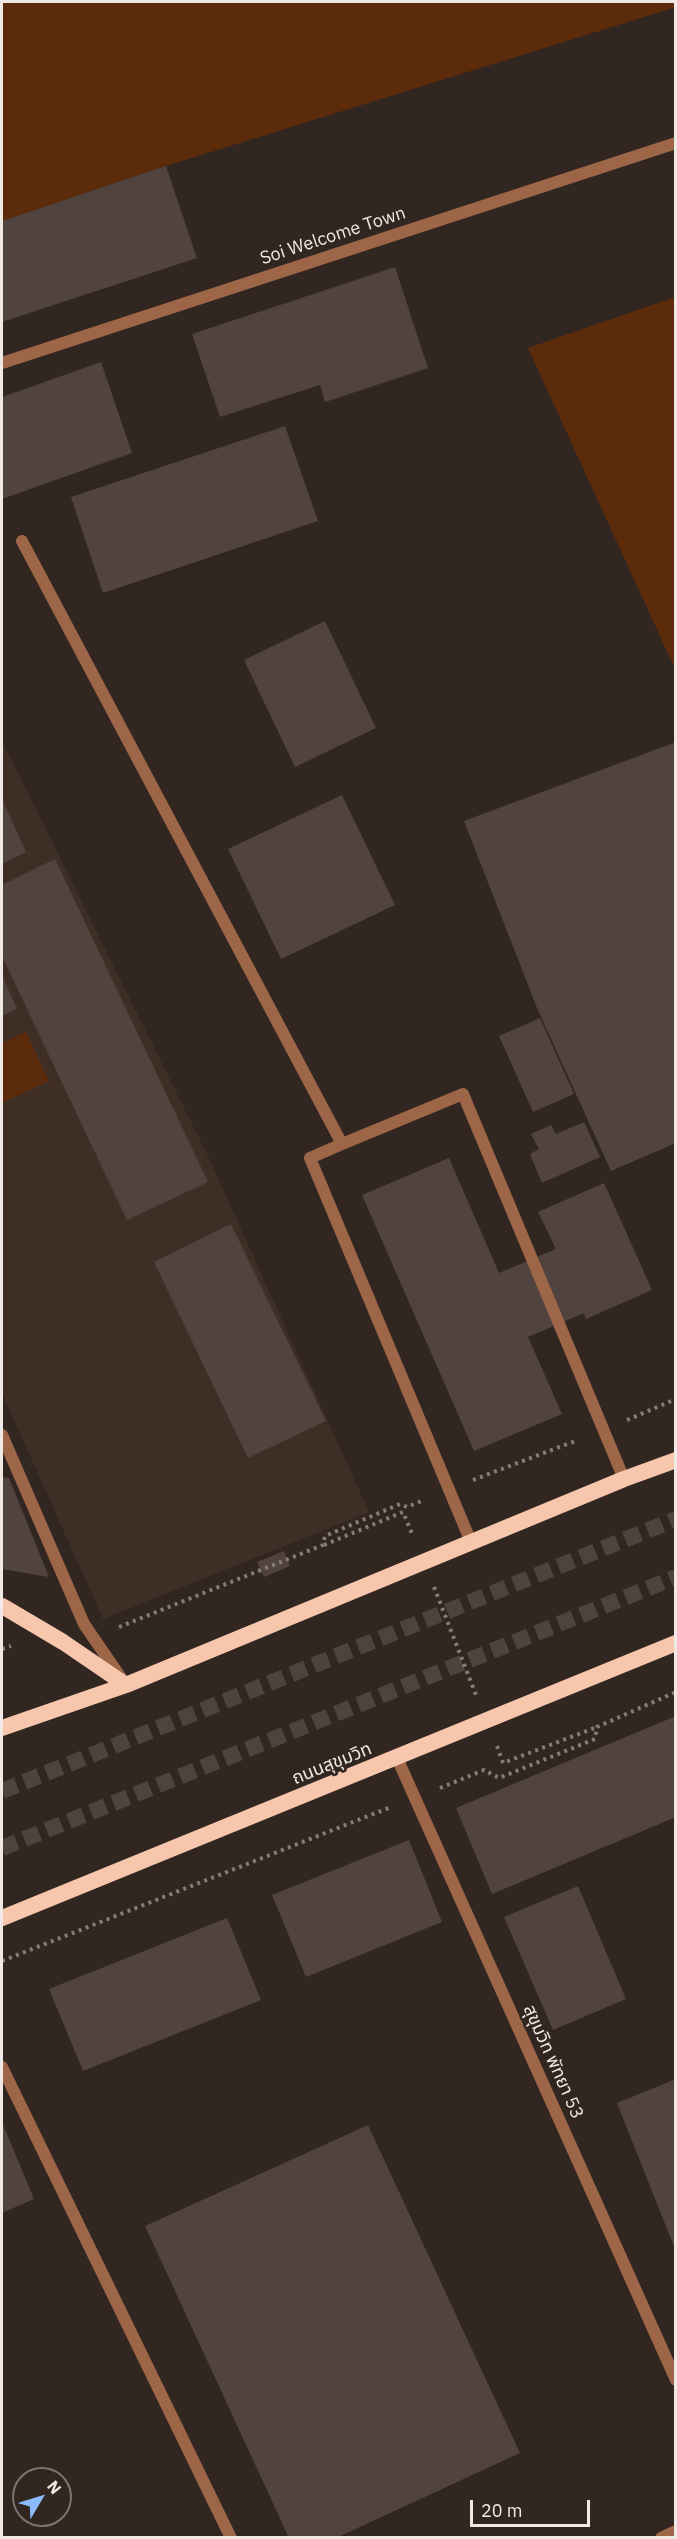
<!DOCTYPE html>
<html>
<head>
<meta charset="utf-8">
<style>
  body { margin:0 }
  #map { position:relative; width:677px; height:2539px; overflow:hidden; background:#322621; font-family:"IBM Plex Sans",sans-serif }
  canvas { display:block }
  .frame { position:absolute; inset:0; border:3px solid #f1e9e5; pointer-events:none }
  .north { position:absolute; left:12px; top:2467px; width:60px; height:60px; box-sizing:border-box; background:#322621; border:2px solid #7e746f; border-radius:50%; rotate:52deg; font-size:16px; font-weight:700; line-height:24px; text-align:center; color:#f1e9e5 }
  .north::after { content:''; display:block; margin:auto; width:21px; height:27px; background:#8cb9fc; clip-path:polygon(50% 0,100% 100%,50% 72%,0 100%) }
  .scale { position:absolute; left:470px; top:2500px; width:120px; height:27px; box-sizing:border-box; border:3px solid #f1e9e5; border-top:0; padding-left:8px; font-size:18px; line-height:21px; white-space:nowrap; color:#f1e9e5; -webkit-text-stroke:4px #322621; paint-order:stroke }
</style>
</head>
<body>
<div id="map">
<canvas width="677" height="2539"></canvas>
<div class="frame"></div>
<div class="north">N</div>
<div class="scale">20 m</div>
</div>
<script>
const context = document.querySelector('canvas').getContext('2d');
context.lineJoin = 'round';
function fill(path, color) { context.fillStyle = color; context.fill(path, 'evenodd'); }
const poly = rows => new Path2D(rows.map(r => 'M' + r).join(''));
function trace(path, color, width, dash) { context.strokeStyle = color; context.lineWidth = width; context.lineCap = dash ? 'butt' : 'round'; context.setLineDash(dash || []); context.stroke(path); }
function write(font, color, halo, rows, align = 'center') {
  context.font = font + ' "IBM Plex Sans","Noto Sans Thai",sans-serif'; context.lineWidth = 5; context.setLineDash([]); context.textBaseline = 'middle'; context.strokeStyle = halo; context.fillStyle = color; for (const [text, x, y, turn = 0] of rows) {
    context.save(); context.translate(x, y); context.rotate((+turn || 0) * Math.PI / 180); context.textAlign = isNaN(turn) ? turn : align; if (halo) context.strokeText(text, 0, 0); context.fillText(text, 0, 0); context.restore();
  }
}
fill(poly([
  [2,741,208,1156,369,1512,103,1619,2,1393]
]), '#3f2e25');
fill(poly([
  [2,2,675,2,676,7,166,166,2,221],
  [675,297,676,297,675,669,528,348],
  [26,1032,49,1081,2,1103,2,1043]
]), '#5c2b0c');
fill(poly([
  [166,166,197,258,2,322,2,221],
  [395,267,428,368,325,402,320,385,220,417,192,334],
  [101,362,132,453,2,499,2,397],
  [285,426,318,521,103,593,71,497],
  [325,621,376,728,295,767,244,660],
  [676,742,676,1143,611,1171,537,1008,464,821],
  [342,795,395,905,281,959,228,849],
  [2,799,26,852,2,864],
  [55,859,208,1182,127,1220,2,956,2,885],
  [2,975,17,1009,2,1016],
  [540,1018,574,1094,533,1112,499,1036],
  [584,1122,600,1157,542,1183,530,1154,539,1149,531,1134,551,1125,556,1134],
  [449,1158,499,1273,556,1249,538,1212,604,1183,652,1290,586,1319,584,1313,528,1337,562,1414,474,1451,362,1195],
  [231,1224,326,1421,248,1458,154,1262],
  [2,1477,9,1478,49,1577,2,1569],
  [284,1551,290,1566,264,1577,257,1562],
  [676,1716,676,1817,492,1894,456,1808],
  [409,1840,442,1922,306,1977,272,1895],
  [578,1886,626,1999,553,2030,504,1917],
  [227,1918,261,2000,83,2071,49,1989],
  [676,2079,676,2249,675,2249,617,2103],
  [2,2122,34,2199,2,2213],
  [368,2125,520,2453,336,2538,289,2538,145,2226]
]), '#51443e');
trace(poly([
  [2,1791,676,1519],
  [2,1848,676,1577]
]), '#4f433e', 16, [16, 8]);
trace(poly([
  [627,1420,676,1399],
  [473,1480,578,1440],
  [324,1545,403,1512,413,1536],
  [434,1587,476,1695],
  [119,1627,323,1545,325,1536,400,1504,407,1507,424,1500],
  [2,1649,11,1646],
  [497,1746,503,1763,597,1727],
  [440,1788,484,1770,499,1778,595,1739,597,1727,676,1692],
  [2,1961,391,1807]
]), '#877d78', 4, [3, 4.5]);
trace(poly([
  [22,541,342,1144],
  [2,1435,84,1624,121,1678],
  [471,1542,310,1158,342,1144,463,1094,624,1479],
  [2,2067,231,2538],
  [661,2538,676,2531]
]), '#9e6649', 12);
trace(poly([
  [2,363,676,143]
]), '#9e6649', 12);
trace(poly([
  [397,1758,676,2380]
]), '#9e6649', 12);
trace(poly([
  [2,1606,63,1642,126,1685],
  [2,1728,126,1685,624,1479,676,1460],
  [2,1918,676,1643]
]), '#f6c6ad', 16);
write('18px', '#f1e9e5', '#322621', [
  ["Soi Welcome Town",333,236,-18],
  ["ถนนสุขุมวิท",332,1764,-22],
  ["สุขุมวิท พัทยา 53",553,2062,66]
]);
</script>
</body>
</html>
